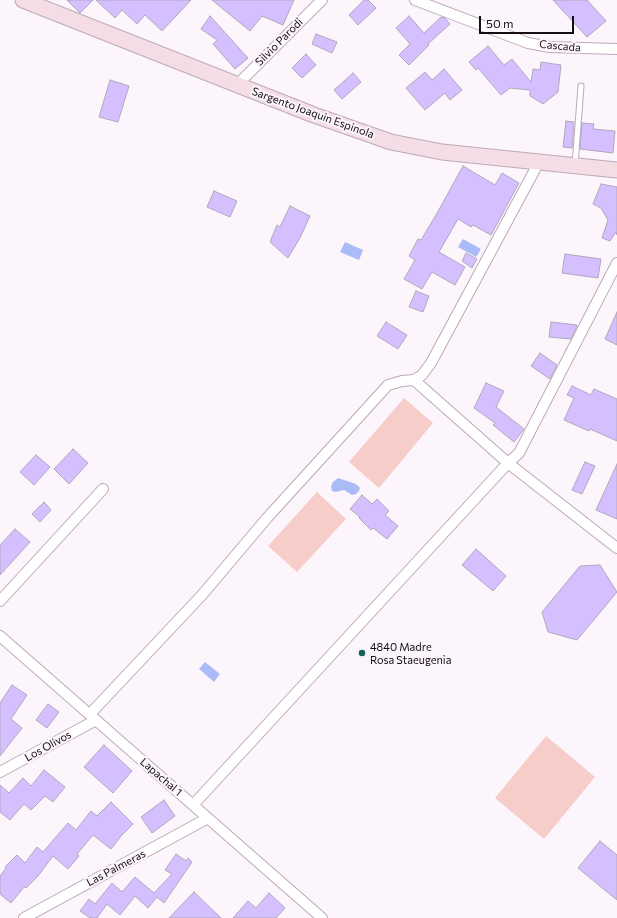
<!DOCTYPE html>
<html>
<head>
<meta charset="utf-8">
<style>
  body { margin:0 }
  #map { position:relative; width:617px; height:918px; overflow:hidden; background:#fdf5fc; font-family:Commissioner,sans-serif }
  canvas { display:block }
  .scale { position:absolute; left:479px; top:16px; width:95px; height:18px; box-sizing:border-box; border:2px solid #150e14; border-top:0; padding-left:5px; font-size:12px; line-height:14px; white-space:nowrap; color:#150e14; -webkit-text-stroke:3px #fdf5fc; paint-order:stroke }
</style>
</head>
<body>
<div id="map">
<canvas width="617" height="918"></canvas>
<div class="scale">50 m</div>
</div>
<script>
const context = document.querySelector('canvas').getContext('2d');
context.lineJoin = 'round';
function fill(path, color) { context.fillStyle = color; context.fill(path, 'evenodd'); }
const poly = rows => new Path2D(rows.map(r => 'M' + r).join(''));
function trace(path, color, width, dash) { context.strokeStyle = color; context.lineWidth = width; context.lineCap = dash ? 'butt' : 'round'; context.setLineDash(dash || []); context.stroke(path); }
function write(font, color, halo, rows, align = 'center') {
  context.font = font + ' Commissioner,sans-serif'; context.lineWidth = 4; context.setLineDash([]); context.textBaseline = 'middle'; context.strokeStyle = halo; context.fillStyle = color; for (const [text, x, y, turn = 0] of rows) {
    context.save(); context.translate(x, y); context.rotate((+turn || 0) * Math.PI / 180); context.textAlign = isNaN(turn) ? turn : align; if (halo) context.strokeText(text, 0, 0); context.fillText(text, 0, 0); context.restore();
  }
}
fill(poly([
  [404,398,433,423,379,488,349,462],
  [317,492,346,519,297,572,268,546],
  [546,736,595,777,544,839,495,798]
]), '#f6cdc9');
fill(poly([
  [463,239,481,249,476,257,458,247],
  [345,242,363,250,359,260,340,252],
  [338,478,356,484,360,488,359,491,356,494,352,495,344,490,336,492,332,491,331,486,333,482],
  [205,662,220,674,214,682,199,669]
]), '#abbbf8');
const building = poly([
  [67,0,93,0,80,13,67,0],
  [96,0,191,0,162,31,145,15,137,24,122,10,115,18,96,0],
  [212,0,294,0,283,25,262,16,250,31,212,0],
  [364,0,368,0,376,8,358,25,349,15,364,0],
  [553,0,587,0,606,21,587,37,553,0],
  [210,16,248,58,235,69,213,44,217,40,201,29,210,16],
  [409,16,424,33,441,17,445,18,450,24,428,44,429,45,409,65,399,55,410,44,396,28,409,16],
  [316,34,337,42,332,53,312,44,316,34],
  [488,46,504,65,512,59,531,82,533,69,540,70,541,62,561,65,558,92,543,104,530,96,530,90,510,88,501,95,478,68,476,70,469,62,488,46],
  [306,54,316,65,302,78,292,68,306,54],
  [444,69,462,90,450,100,445,93,425,110,406,88,425,72,432,80,444,69],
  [353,73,361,82,342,99,334,90,353,73],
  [110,80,129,86,118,122,99,117,110,80],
  [566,121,574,122,572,148,563,147,566,121],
  [582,123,594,124,593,129,615,131,613,153,580,149,582,123],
  [463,166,495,185,502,173,519,183,491,235,473,225,471,227,458,219,439,252,465,267,455,285,432,272,422,289,404,279,415,260,409,256,418,239,421,240,436,215,463,166],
  [601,184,617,187,617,235,616,232,610,241,602,238,608,220,601,208,593,204,601,184],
  [214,191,237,201,230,217,207,207,214,191],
  [290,206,310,216,300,238,288,258,270,242,277,225,280,227,290,206],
  [466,253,477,259,472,268,462,261,466,253],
  [565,254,601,259,598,278,562,273,565,254],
  [416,291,429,296,423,312,409,307,416,291],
  [617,312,617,345,605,339,617,312],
  [386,322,407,335,398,349,377,336,386,322],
  [551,322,577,325,576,328,571,339,549,337,551,322],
  [540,353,557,365,550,379,531,366,540,353],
  [486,383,504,391,496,407,524,429,514,442,493,425,495,423,474,408,486,383],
  [572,386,591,395,594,389,617,399,617,441,590,429,589,431,564,420,574,398,567,395,572,386],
  [73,449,88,463,69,484,54,469,73,449],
  [36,455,50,467,34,485,20,472,36,455],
  [585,462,595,466,582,494,572,490,585,462],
  [617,464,617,519,596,510,617,464],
  [362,495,372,504,377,499,389,511,385,515,398,526,387,539,373,528,371,530,359,518,360,517,350,509,362,495],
  [44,502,51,510,40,522,32,514,44,502],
  [15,529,30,542,0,575,0,545,15,529],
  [476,549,506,576,493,591,462,565,476,549],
  [600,565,617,592,577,640,548,632,542,612,580,566,600,565],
  [12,685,27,695,11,719,22,728,0,756,0,703,12,685],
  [48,704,59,712,47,728,36,720,48,704],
  [104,745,132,771,113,793,84,767,104,745],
  [44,770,65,787,53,802,45,796,31,810,24,804,10,820,0,812,0,785,9,793,23,778,31,786,44,770],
  [164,800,175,816,152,833,141,817,164,800],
  [111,802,133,824,121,836,111,849,93,835,77,854,79,856,68,869,53,856,38,876,26,888,24,887,11,903,0,894,0,876,6,868,5,867,17,855,25,863,37,847,43,852,68,823,76,830,91,811,97,816,111,802],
  [600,841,617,855,617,900,578,868,600,841],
  [176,854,186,861,188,858,192,862,164,903,157,897,148,908,135,896,120,915,107,904,97,918,90,918,80,911,89,899,95,904,112,883,122,892,135,877,154,893,172,874,165,870,176,854],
  [194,892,221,918,169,918,194,892],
  [269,893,285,908,276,918,233,918,248,901,256,908,269,893]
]);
fill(building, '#d6bffe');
trace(building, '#afa8bd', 1);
const lane = poly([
  [575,165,581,86]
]);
const street = poly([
  [415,0,528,43,550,47,617,49],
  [237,85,322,0],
  [414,380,508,463,617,548],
  [0,601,103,489],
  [0,636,322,918],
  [90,714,202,595,267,518,388,385,402,381,414,380,422,375,431,363,539,162],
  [0,772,96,720],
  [193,805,508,463,519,453,617,263],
  [24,918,208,818]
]);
const secondary = poly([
  [23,0,314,115,391,142,442,152,617,170]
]);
trace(lane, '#bba8b9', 7);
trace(street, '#bba8b9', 12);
trace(secondary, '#bba8b9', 17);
trace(lane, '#fff', 5);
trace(street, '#fff', 10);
trace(secondary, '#f5dde6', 15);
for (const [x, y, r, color] of [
  [362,653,4,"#14635f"]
]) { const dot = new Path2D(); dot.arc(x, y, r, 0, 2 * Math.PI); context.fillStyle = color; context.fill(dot); trace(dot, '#fdf5fc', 1.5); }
write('11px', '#150e14', '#fdf5fc', [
  ["Silvio Parodi",279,42,-45],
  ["Cascada",560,46,5],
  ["Sargento Joaquin Espinola",313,113,20],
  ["Los Olivos",48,746,-29],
  ["Lapachal 1",161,777,41],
  ["Las Palmeras",116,868,-28]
]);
write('11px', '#150e14', '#fdf5fc', [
  ["4840 Madre",370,647],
  ["Rosa Staeugenia",370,660]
], 'left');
</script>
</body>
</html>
